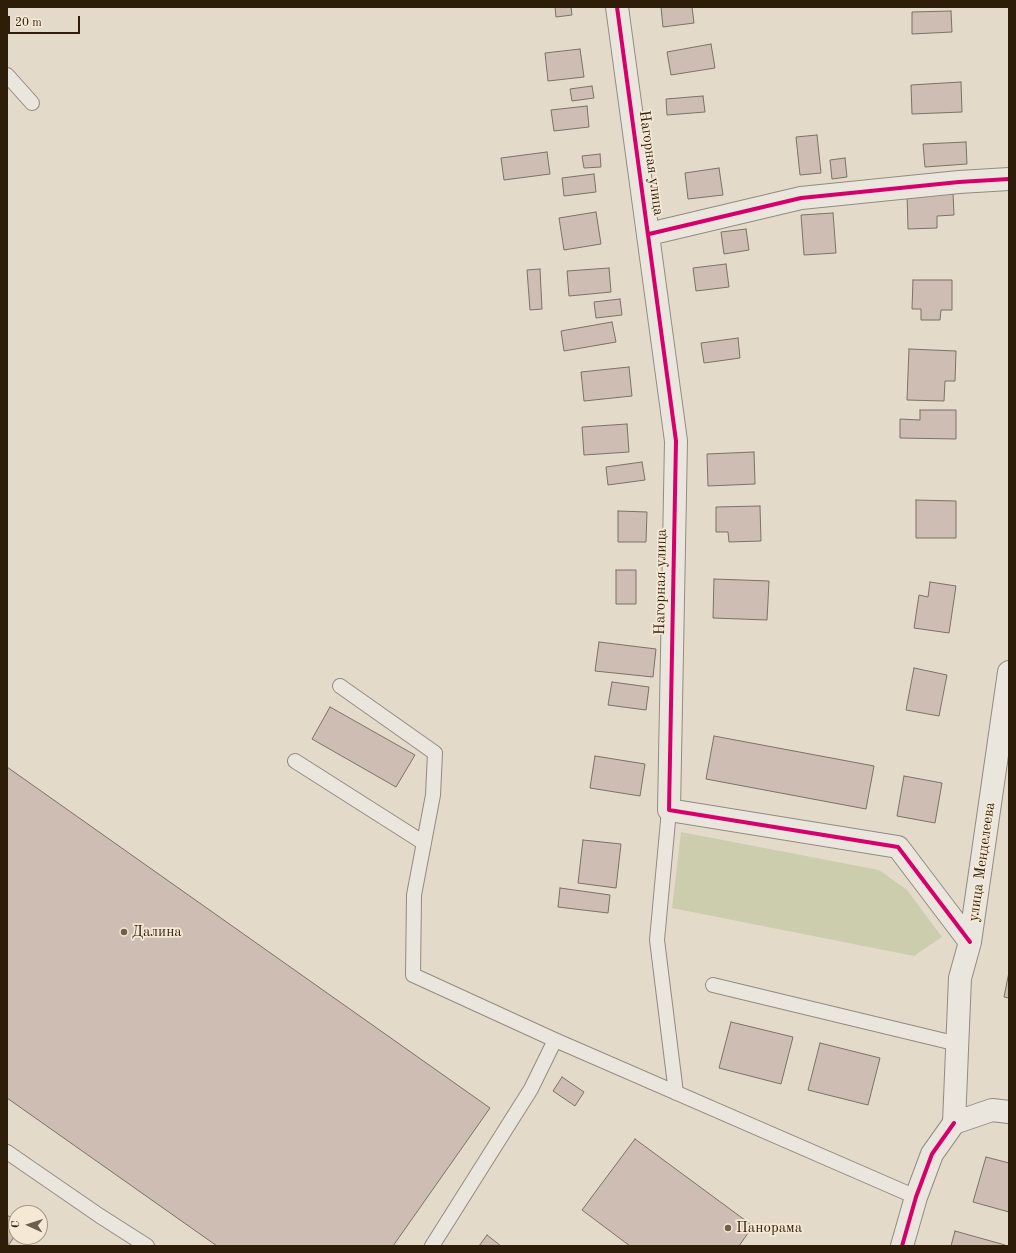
<!DOCTYPE html>
<html>
<head>
<meta charset="utf-8">
<style>
  body { margin:0 }
  #map { position:relative; width:1016px; height:1253px; overflow:hidden; background:#e4daca; font-family:"Old Standard TT",serif }
  canvas { display:block }
  .frame { position:absolute; inset:0; border:8px solid #2d1d09; pointer-events:none }
  .north { position:absolute; left:8px; top:1205px; width:40px; height:40px; box-sizing:border-box; background:#f5e9d6; border:1px solid #a59784; border-radius:50%; rotate:273deg; font-size:11px; font-weight:700; line-height:16px; text-align:center; color:#2d1d09 }
  .north::after { content:''; display:block; margin:auto; width:14px; height:18px; background:#6d5f4d; clip-path:polygon(50% 0,100% 100%,50% 72%,0 100%) }
  .scale { position:absolute; left:8px; top:16px; width:72px; height:18px; box-sizing:border-box; border:2px solid #2d1d09; border-top:0; padding-left:5px; font-size:12px; line-height:14px; white-space:nowrap; color:#2d1d09; -webkit-text-stroke:3px #f5e9d6; paint-order:stroke }
</style>
</head>
<body>
<div id="map">
<canvas width="1016" height="1253"></canvas>
<div class="frame"></div>
<div class="north">С</div>
<div class="scale">20 m</div>
</div>
<script>
const context = document.querySelector('canvas').getContext('2d');
context.lineJoin = 'round';
function fill(path, color) { context.fillStyle = color; context.fill(path, 'evenodd'); }
const poly = rows => new Path2D(rows.map(r => 'M' + r).join(''));
function trace(path, color, width, dash) { context.strokeStyle = color; context.lineWidth = width; context.lineCap = dash ? 'butt' : 'round'; context.setLineDash(dash || []); context.stroke(path); }
function write(font, color, halo, rows, align = 'center') {
  context.font = font + ' "Old Standard TT",serif'; context.lineWidth = 3.5; context.setLineDash([]); context.textBaseline = 'middle'; context.strokeStyle = halo; context.fillStyle = color; for (const [text, x, y, turn = 0] of rows) {
    context.save(); context.translate(x, y); context.rotate((+turn || 0) * Math.PI / 180); context.textAlign = isNaN(turn) ? turn : align; if (halo) context.strokeText(text, 0, 0); context.fillText(text, 0, 0); context.restore();
  }
}
fill(poly([
  [681,832,879,870,907,890,942,937,914,956,672,908]
]), '#cbcdad');
const building = poly([
  [555,7,571,7,572,15,556,17,555,7],
  [661,7,692,7,694,23,663,27,661,7],
  [951,11,952,32,912,34,912,12,951,11],
  [711,44,715,68,671,75,667,52,711,44],
  [580,49,584,77,548,81,545,53,580,49],
  [961,82,962,112,912,114,911,85,961,82],
  [592,86,594,98,572,101,570,89,592,86],
  [703,96,705,112,667,115,666,99,703,96],
  [587,106,589,127,554,131,551,110,587,106],
  [817,135,821,173,800,175,796,137,817,135],
  [966,142,967,164,925,167,923,144,966,142],
  [547,152,550,174,504,180,501,158,547,152],
  [600,154,601,167,584,168,582,156,600,154],
  [845,158,847,177,832,179,830,160,845,158],
  [719,168,723,195,688,199,685,173,719,168],
  [594,174,596,192,564,196,562,178,594,174],
  [953,192,954,215,937,216,937,228,908,229,907,193,953,192],
  [596,212,601,244,564,250,559,218,596,212],
  [833,213,836,253,804,255,801,215,833,213],
  [746,229,749,250,724,254,721,232,746,229],
  [726,264,729,287,696,291,693,268,726,264],
  [609,268,611,292,569,296,567,271,609,268],
  [540,269,542,309,530,310,527,270,540,269],
  [913,280,952,280,952,310,941,310,940,320,921,320,921,309,912,309,913,280],
  [620,299,622,315,596,318,594,302,620,299],
  [612,322,616,342,564,351,561,331,612,322],
  [738,338,740,358,704,363,701,343,738,338],
  [909,349,956,351,955,381,945,381,944,401,907,400,909,349],
  [629,367,632,396,584,401,581,372,629,367],
  [920,410,956,410,956,439,900,438,900,419,920,420,920,410],
  [627,424,629,452,584,455,582,427,627,424],
  [754,452,755,484,708,486,707,454,754,452],
  [642,462,645,480,608,485,606,467,642,462],
  [916,500,956,501,956,538,916,538,916,500],
  [760,506,761,541,729,542,728,532,716,532,716,507,760,506],
  [618,511,647,512,646,542,618,542,618,511],
  [616,570,636,570,636,604,616,604,616,570],
  [714,579,769,581,767,620,713,618,714,579],
  [930,582,956,586,949,633,914,628,919,595,928,597,930,582],
  [599,642,656,649,653,677,595,671,599,642],
  [914,668,947,675,939,716,906,710,914,668],
  [612,682,649,687,646,710,608,705,612,682],
  [330,707,415,755,396,787,312,739,330,707],
  [714,736,874,766,866,809,706,779,714,736],
  [595,756,645,764,640,796,590,788,595,756],
  [7,767,490,1108,393,1246,217,1246,7,1098,7,767],
  [904,776,942,783,935,823,897,816,904,776],
  [583,840,621,844,616,888,578,883,583,840],
  [560,888,610,895,608,913,558,907,560,888],
  [1009,972,1009,998,1004,997,1009,972],
  [731,1022,793,1037,781,1084,719,1068,731,1022],
  [820,1043,880,1058,868,1105,808,1090,820,1043],
  [562,1077,584,1092,575,1106,553,1091,562,1077],
  [635,1139,753,1226,739,1246,630,1246,582,1210,635,1139],
  [986,1157,1009,1163,1009,1212,973,1202,986,1157],
  [7,1215,16,1221,16,1234,8,1246,7,1215],
  [955,1231,1005,1245,1005,1246,951,1246,955,1231],
  [487,1235,501,1246,479,1246,487,1235]
]);
fill(building, '#cebdb2');
trace(building, '#797266', 1);
const service = poly([
  [7,75,32,103],
  [340,686,435,753,433,795,414,895,413,975,555,1040,916,1197],
  [295,761,424,843],
  [669,810,657,940,676,1093],
  [713,985,958,1044],
  [7,1152,100,1216,147,1246],
  [432,1246,531,1089,555,1040]
]);
const minor = poly([
  [617,7,676,441,669,810,898,847,970,942],
  [649,234,801,198,959,182,1009,179],
  [1009,672,970,942,960,978,954,1123,992,1110,1009,1112]
]);
const tertiary = poly([
  [902,1246,916,1197,932,1154,954,1123]
]);
trace(service, '#938b80', 16);
trace(minor, '#938b80', 24);
trace(tertiary, '#938b80', 24);
trace(service, '#eae5dd', 14);
trace(minor, '#eae5dd', 22);
trace(tertiary, '#eae5dd', 22);
trace(poly([
  [617,7,676,441,669,810,898,847,970,942],
  [649,234,801,198,959,182,1009,179],
  [902,1246,916,1197,932,1154,954,1123]
]), '#d6006c', 4);
for (const [x, y, r, color] of [
  [124,932,4,"#6d5f4d"],
  [728,1228,4,"#6d5f4d"]
]) { const dot = new Path2D(); dot.arc(x, y, r, 0, 2 * Math.PI); context.fillStyle = color; context.fill(dot); trace(dot, '#f5e9d6', 1.5); }
write('15px', '#2d1d09', '#f5e9d6', [
  ["Нагорная улица",651,163,82],
  ["Нагорная улица",661,582,-89],
  ["улица Менделеева",982,862,-82]
]);
write('15px', '#2d1d09', '#f5e9d6', [
  ["Далина",132,932],
  ["Панорама",736,1228]
], 'left');
</script>
</body>
</html>
